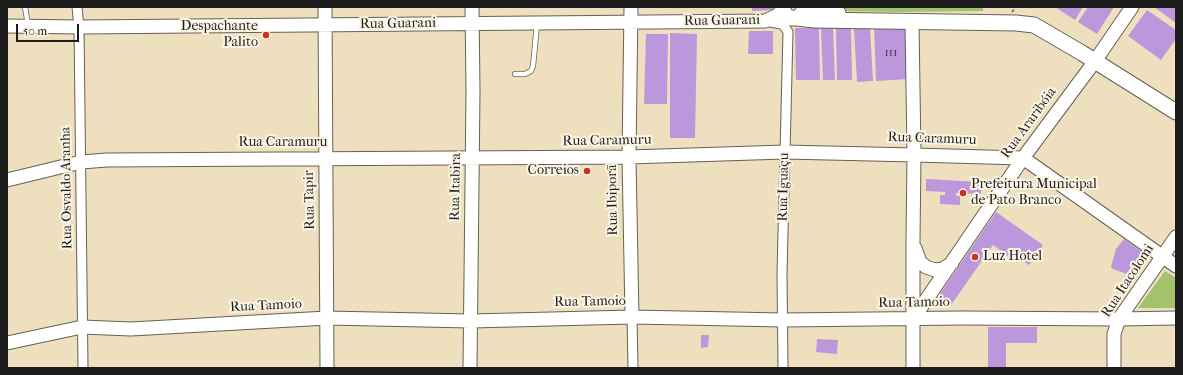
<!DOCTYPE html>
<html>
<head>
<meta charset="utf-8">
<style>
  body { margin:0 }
  #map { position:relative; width:1183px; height:375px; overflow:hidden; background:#eee0be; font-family:"IM FELL French Canon",serif }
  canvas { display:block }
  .frame { position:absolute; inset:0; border:8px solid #1c1c1c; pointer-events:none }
  .scale { position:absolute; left:16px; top:24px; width:63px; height:18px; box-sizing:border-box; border:2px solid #1c1c1c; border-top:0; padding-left:5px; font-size:12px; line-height:14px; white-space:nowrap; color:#1c1c1c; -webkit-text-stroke:3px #fcf5e5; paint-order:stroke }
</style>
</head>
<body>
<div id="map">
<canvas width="1183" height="375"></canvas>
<div class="frame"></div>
<div class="scale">50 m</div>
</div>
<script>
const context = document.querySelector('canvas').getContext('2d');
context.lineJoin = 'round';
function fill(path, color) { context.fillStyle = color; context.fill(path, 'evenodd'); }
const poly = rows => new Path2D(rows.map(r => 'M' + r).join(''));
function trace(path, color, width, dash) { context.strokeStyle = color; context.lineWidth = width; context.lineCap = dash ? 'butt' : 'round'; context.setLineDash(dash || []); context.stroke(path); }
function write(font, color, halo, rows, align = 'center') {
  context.font = font + ' "IM FELL French Canon",serif'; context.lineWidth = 4; context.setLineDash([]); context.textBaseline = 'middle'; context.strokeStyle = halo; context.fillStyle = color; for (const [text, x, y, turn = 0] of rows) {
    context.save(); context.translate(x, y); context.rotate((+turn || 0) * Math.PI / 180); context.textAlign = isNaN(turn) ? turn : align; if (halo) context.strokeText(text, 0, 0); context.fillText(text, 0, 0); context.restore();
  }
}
fill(poly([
  [816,7,983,7,983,11,900,12,834,11],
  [1165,271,1176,278,1176,308,1138,308]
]), '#a2c36c');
fill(poly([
  [752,7,773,7,773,10,752,11],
  [1055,7,1083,7,1075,20],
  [1088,7,1114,7,1097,34,1078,22],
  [1154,7,1176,7,1176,23],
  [1147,10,1176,30,1176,39,1161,60,1128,36],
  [906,26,909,79,876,81,874,27],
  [795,28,819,28,820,80,796,80],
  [821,28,833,28,835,80,823,80],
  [836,28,851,28,852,80,837,80],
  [870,28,873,81,857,82,854,29],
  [749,31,773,31,773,54,748,54],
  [670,33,697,34,695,138,670,138],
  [646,34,668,34,667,104,644,104],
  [926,179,981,182,981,194,956,193,956,196,960,196,960,205,940,204,940,195,945,195,945,192,926,191],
  [996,212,1043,245,1029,265,1014,255,1012,259,993,245,951,305,937,305,935,301],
  [1124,239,1145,254,1136,266,1132,265,1127,274,1113,269,1111,267,1116,249],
  [988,327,1037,327,1037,343,1006,343,1006,368,988,368],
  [701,335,709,335,708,347,701,348],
  [817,339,838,340,837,354,816,352]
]), '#bc97dc');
const lane = poly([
  [25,7,28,25],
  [515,74,525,74,531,71,533,66,537,24]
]);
const street = poly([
  [77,7,79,27,83,368],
  [765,21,781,24,784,26,788,32,782,273,783,368],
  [632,317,633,368]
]);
const secondary = poly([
  [325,7,327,368],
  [631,7,629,157,632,317],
  [912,22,914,155,913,240,913,368],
  [7,26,79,27,765,21,776,16,780,13,783,7],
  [7,180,81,162,107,160,629,157,785,152,914,155,1023,158,1176,266],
  [915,248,920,262,926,267,935,270,943,269,952,263],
  [913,319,1023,158,1095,61,1132,7],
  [7,343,82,327,131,329,327,318,471,321,632,317,783,320,962,318,1119,319,1176,318],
  [470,368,473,91,472,7],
  [1114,368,1114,334,1119,319,1176,237]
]);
const primary = poly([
  [783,7,784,14,790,18,797,18,800,16,803,12],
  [810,7,822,11,838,13],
  [797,18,814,20,1016,23,1034,25,1082,53,1176,112]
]);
trace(lane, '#666155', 6);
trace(street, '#666155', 11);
trace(secondary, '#666155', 15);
trace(primary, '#666155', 17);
trace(poly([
  [1012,12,1016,7]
]), '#666155', 1.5, [3, 3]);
trace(lane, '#fff', 4.5);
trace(street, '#fff', 9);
trace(secondary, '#fff', 13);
trace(primary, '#fff', 15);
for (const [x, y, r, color] of [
  [266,35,4,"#c8321e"],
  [587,171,4,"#c8321e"],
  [963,193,4,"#c8321e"],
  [975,257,4,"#c8321e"]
]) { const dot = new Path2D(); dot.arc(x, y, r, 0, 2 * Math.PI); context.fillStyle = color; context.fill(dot); trace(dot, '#fcf5e5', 1.5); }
write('12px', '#443b4c', null, [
  ["111",891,53]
]);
write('14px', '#1c1c1c', '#fcf5e5', [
  ["Rua Guarani",722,21,-1],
  ["Rua Guarani",398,24,-1],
  ["Rua Araribóia",1029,123,-54],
  ["Rua Caramuru",932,139,2],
  ["Rua Caramuru",607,141,-1],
  ["Rua Caramuru",283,143],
  ["Rua Itabira",456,187,-89],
  ["Rua Iguaçu",784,187,-89],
  ["Rua Osvaldo Aranha",67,188,-91],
  ["Rua Tapir",310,200,-91],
  ["Rua Ibiporã",613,200,-91],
  ["Rua Itacolomi",1128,281,-57],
  ["Rua Tamoio",590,302,-1],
  ["Rua Tamoio",914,303,-1],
  ["Rua Tamoio",266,306,-3]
]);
write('14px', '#1c1c1c', '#fcf5e5', [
  ["Despachante",258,27],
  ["Palito",258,43],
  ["Correios",579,171],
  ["Prefeitura Municipal",971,185,"left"],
  ["de Pato Branco",971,201,"left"],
  ["Luz Hotel",983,257,"left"]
], 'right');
</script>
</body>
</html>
